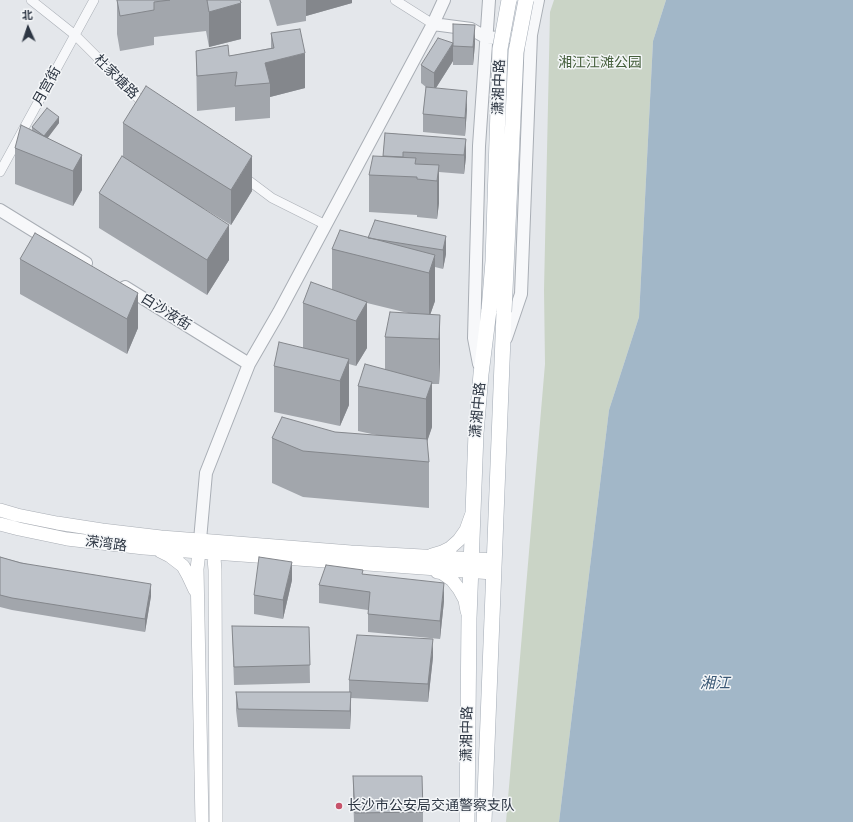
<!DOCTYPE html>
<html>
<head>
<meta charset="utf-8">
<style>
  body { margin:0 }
  #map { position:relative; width:853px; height:822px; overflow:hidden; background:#e4e7eb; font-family:"Alegreya Sans","Noto Sans SC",sans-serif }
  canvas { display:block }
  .north { position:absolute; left:8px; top:8px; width:40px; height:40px; -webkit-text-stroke:3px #f4f6f8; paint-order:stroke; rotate:357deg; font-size:11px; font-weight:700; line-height:16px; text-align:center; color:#2d3643 }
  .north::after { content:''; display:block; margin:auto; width:14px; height:18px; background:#2d3643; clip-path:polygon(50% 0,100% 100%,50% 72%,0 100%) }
</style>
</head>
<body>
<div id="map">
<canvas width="853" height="822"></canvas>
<div class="north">北</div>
</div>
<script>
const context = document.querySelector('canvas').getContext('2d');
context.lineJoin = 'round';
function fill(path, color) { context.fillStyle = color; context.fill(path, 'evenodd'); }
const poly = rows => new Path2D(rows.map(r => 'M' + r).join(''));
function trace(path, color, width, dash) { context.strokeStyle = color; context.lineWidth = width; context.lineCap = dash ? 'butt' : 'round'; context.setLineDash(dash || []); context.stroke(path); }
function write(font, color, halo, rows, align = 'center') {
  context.font = font + ' "Alegreya Sans","Noto Sans SC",sans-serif'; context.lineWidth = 3; context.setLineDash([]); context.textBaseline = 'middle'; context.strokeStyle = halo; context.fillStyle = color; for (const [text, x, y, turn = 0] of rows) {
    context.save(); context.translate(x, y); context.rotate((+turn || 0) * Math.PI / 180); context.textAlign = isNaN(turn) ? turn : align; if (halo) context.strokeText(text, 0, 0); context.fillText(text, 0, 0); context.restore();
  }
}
fill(poly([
  [554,0,666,0,653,41,639,317,609,410,559,822,506,822,545,364,544,290,550,12]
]), '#cad4c6');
fill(poly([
  [666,0,853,0,853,822,559,822,609,410,639,317,653,41]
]), '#a2b7c8');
const minor = poly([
  [31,0,75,35,146,106],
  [395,0,433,24],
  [0,172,94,0],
  [244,177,272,198,326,225]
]);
const tertiary = poly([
  [433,24,471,29,487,38,527,36],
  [0,210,86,263],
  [125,287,249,364],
  [506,338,521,294,531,35,538,0],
  [479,364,474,338,479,146,489,0],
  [200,540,206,473,249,364,279,312,433,24,444,0]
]);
const secondary = poly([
  [0,510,17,515,57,523,102,530,161,537,351,552,494,560],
  [0,524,19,529,67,539,144,548,493,573],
  [200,544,197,569,202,822],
  [213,546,215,570,216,822],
  [160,551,170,556,183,566,188,575,195,590],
  [432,555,442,552,450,548,459,540,466,530,471,516],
  [437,572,442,573,452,580,459,589,465,600,467,611]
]);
const primary = poly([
  [467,822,469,618,476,433,481,374,489,310],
  [484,822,504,312]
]);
trace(minor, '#a9aeb5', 10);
trace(tertiary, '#a9aeb5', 14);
trace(secondary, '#a9aeb5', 14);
trace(primary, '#a4acb6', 16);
trace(minor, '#f7f8fa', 9);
trace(tertiary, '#f7f8fa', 12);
trace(secondary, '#fff', 13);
trace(primary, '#fff', 15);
const primaryBridge = poly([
  [489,310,493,261,500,49,509,0],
  [504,312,516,52,526,0]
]);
trace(primaryBridge, '#a4acb6', 16, []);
trace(primaryBridge, '#fff', 15);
fill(poly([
  [117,0,240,0,241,39,209,47,206,31,154,37,154,45,120,51,117,34],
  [269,0,352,0,352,3,306,16,306,21,277,26],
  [271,33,305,88,270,97,270,118,235,121,235,107,197,111,196,51,229,56,271,48],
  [475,44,473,65,453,65,453,46],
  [453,61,436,88,467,109,465,136,423,132,423,114,426,87,421,83,421,65],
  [59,123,47,138,82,155,82,190,73,206,15,184,15,148,32,130,32,127],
  [123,123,252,191,231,225,203,208,229,260,207,295,99,228,99,193,123,156],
  [385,133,466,139,466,157,464,174,439,172,439,203,437,219,417,217,417,215,369,212,369,175,383,156],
  [446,236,446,254,443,269,435,267,435,301,430,315,440,315,440,361,439,384,432,384,432,427,427,441,429,462,429,508,303,497,272,483,272,438,335,432,381,436,358,431,358,386,385,369,385,337,408,313,367,303,367,348,356,366,349,364,349,405,340,426,274,412,274,366,303,348,303,303,332,290,332,249,368,238],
  [20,259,138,293,138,328,127,354,20,294],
  [0,557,151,596,145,632,12,610,0,607],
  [363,574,444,601,440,639,368,632,368,610,319,603,319,585],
  [292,580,283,619,254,614,254,595],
  [232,626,309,627,310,683,234,685],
  [433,657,428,702,351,698,350,729,238,727,236,710,236,692,349,692,349,680],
  [353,776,423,812,423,822,354,822,353,795]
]), '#a2a6ac');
fill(poly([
  [306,0,352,0,352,3,306,16],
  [241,3,241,39,209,47,209,12],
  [475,25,475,44,473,65,473,47],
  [453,43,453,61,434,91,434,73],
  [305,53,305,88,270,97,270,83,265,63],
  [467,91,467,109,465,136,465,118],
  [59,117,59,123,44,143,44,136],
  [466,139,466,157,464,174,464,155],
  [82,155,82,190,73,206,73,171],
  [252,156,252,191,231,225,231,190],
  [439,165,439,203,437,219,437,181],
  [229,225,229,260,207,295,207,260],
  [446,236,446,254,443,269,443,250],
  [435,255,435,301,429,318,429,273],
  [138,293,138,328,127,354,127,319],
  [367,302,367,348,356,366,356,321],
  [440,315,440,361,439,384,439,339],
  [349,359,349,405,340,426,340,381],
  [432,382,432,427,426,445,426,399],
  [292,562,292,580,283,619,283,600],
  [444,583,444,601,440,639,440,621],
  [151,584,151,596,145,632,145,619],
  [433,639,433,657,428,702,428,684],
  [351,692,351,710,350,729,350,711]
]), '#84878c');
const building = poly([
  [117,0,170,0,154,2,154,10,120,16,117,0],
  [207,0,240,0,241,3,209,12,207,0],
  [453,24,475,25,473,47,453,46,453,24],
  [300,29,305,53,265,63,270,83,235,86,237,72,197,76,196,51,228,45,229,56,274,48,271,33,300,29],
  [438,38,453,43,434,73,421,65,438,38],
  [146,86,252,156,231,190,123,123,146,86],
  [426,87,467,91,465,118,423,114,426,87],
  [47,108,59,117,44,136,32,127,47,108],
  [21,125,82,155,73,171,15,148,21,125],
  [385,133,466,139,464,155,403,152,403,157,383,156,385,133],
  [122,156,229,225,207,260,99,193,122,156],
  [373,156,416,158,415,164,439,165,437,181,417,179,417,177,369,175,373,156],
  [375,220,446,236,443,250,368,238,375,220],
  [340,230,435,255,429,273,332,249,340,230],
  [35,233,138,293,127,319,20,259,35,233],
  [311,282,367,302,356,321,303,303,311,282],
  [390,312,440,315,439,339,385,337,390,312],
  [279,342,349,359,340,381,274,366,279,342],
  [365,364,432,382,426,399,358,386,365,364],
  [282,417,335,432,427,439,429,462,303,451,272,438,282,417],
  [0,557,21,563,151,584,145,619,12,598,0,595,0,557],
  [259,557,292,562,283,600,254,595,259,557],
  [326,565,363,570,362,574,444,583,440,621,368,614,370,592,319,585,326,565],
  [232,626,309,627,310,665,234,667,232,626],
  [357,635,433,639,428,684,349,680,357,635],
  [236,692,351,692,350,711,238,709,236,692],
  [353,776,422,776,423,812,355,813,353,776]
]);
fill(building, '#bcc1c8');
trace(building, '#84878c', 1);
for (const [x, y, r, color] of [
  [339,806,4,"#c7536b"]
]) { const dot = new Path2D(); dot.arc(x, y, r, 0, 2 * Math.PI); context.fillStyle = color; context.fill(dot); trace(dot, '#f4f6f8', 1.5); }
write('14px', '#445e3b', '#f4f6f8', [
  ["湘江江滩公园",600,63]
]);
write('14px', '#2d3643', '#f4f6f8', [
  ["杜家塘路",116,77,45],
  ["月宫街",47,86,-61],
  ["潇湘中路",499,87,-88],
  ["白沙液街",166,312,32],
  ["潇湘中路",478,410,-85],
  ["溁湾路",106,544,7],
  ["潇湘中路",467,734,-89]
]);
write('14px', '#2d3643', '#f4f6f8', [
  ["长沙市公安局交通警察支队",347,806]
], 'left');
write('italic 15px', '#395774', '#f4f6f8', [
  ["湘江",715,683]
]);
</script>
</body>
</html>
